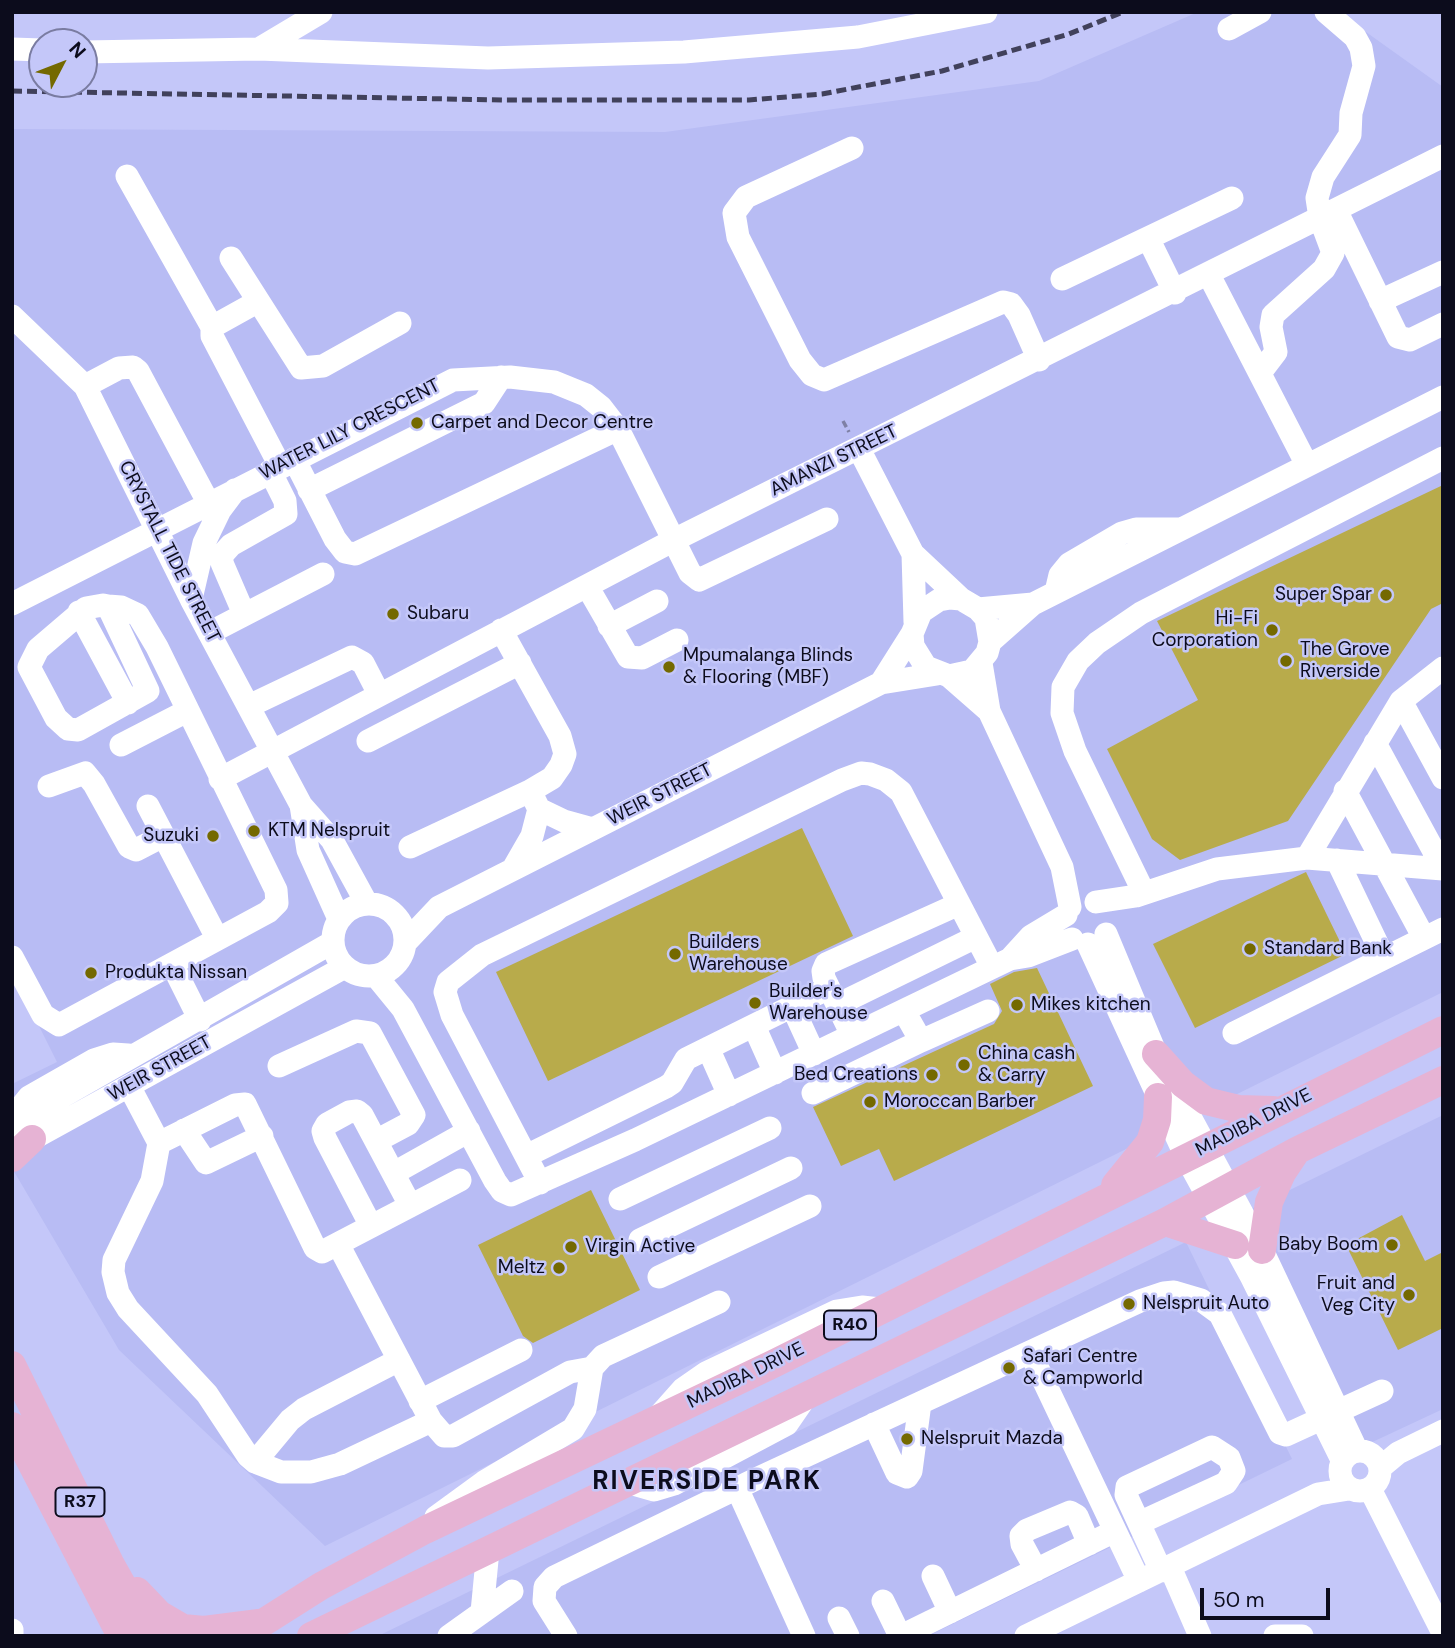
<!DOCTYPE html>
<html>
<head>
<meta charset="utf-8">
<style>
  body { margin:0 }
  #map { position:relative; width:1455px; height:1648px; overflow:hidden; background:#c4c7f9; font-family:"DM Sans",sans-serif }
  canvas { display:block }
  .frame { position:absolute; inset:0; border:14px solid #0c0c1c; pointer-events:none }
  .north { position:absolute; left:28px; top:28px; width:70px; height:70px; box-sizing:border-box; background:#c4c7f9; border:2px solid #7a7ca1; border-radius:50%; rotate:48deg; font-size:19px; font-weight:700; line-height:28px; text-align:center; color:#0c0c1c }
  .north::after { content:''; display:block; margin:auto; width:24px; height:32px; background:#746900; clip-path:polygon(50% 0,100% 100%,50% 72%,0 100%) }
  .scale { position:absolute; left:1200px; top:1588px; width:130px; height:32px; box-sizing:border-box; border:4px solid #0c0c1c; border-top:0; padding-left:9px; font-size:21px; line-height:24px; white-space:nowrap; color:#0c0c1c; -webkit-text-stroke:5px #c4c7f9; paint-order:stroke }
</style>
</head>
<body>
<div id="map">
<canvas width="1455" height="1648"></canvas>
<div class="frame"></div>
<div class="north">N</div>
<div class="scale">50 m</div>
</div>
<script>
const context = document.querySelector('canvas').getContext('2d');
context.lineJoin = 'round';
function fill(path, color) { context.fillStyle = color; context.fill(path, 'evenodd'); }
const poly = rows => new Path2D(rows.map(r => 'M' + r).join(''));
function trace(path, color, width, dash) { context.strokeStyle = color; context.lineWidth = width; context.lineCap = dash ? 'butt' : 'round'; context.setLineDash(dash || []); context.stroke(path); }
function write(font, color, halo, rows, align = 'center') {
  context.font = font + ' "DM Sans",sans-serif'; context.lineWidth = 5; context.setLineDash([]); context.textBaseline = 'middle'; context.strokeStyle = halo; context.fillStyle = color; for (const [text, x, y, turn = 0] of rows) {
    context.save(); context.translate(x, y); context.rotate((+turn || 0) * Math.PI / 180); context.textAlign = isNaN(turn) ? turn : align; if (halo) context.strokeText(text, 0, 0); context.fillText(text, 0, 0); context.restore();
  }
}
fill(poly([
  [1198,12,1338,12,1443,87,1443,992,325,1546,119,1350,12,1168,12,1084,57,1062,12,972,12,129,665,132,1039,81],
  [1443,1115,1443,1409,1366,1445,1251,1209],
  [1186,1242,1292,1459,928,1636,378,1636]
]), '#b8bcf4');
fill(poly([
  [1443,485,1443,603,1431,609,1288,821,1180,860,1152,839,1107,749,1198,700,1157,621],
  [802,828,853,936,548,1081,496,972],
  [1306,872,1346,954,1195,1028,1153,944],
  [1037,968,1093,1086,894,1181,879,1149,841,1166,813,1107,994,1024,1002,1011,990,984,1014,972],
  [591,1190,640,1290,533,1343,523,1336,478,1245],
  [1402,1215,1425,1261,1443,1252,1443,1328,1398,1350,1346,1245]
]), '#b8ab4b');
trace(poly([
  [843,421,849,432]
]), '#7e80a5', 3.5, [7, 3.5]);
trace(poly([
  [1229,29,1260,12],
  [12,49,42,50],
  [259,49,321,12],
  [84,52,259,49,488,58,684,52,858,37,986,12],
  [852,148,746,197,734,213,738,237,800,360,812,375,824,380,1003,302,1011,304,1019,315,1039,360],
  [127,176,212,327],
  [1336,210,1398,337,1410,340,1443,324],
  [1148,238,1175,293],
  [231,258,301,368,323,366,400,323],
  [1209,275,1307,465],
  [1062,279,1232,198],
  [1380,301,1443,272],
  [257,302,212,327,212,336,280,466],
  [12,316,85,386,191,599,301,805,332,840,367,904],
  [1260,373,1276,352,1271,327,1273,315,1324,269,1333,253,1320,218,1317,198,1323,177,1350,135,1351,113,1364,66,1361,48,1355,37,1326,12],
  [85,386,119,368,133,367,138,371,208,502],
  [859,449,913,554,961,599],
  [294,459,335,539,345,552,355,554,618,429],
  [309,490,484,403,501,377],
  [913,554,915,622],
  [587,586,628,657,642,658,677,640],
  [1056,592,1060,575,1069,564,1122,533,1136,529,1178,529],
  [191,599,204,543,220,510,235,490],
  [12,604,453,380,510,377,554,382,586,395,601,407,618,429,690,573,699,580,827,519],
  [978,609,1033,604],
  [79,612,128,703],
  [244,614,222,563,222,555,231,545,286,514,285,501,270,471],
  [609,626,657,601],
  [209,633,323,574],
  [990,642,1033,604,1443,397],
  [981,663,989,711,1062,867,1070,907],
  [949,676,972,671,987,653,990,642,986,618,978,609,961,599,950,598,939,600,921,612,912,634,913,646,926,667,949,676,989,711],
  [881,683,912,634],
  [1401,701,1443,778],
  [249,706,352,657,363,663,379,694],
  [368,741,520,663],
  [1375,743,1443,868],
  [121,745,187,711],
  [220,779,674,540,1443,156],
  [49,786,85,773,94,784,129,847,136,850,163,836],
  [530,791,539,809,564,821,593,829],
  [1345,791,1424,938],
  [301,805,308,850,339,919],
  [148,806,217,938],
  [410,847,530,791,552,778,561,765,565,754,560,736,501,630],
  [1307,858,1401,701,1443,668],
  [1337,860,1384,958],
  [513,869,532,836,539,809],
  [1144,893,1075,751,1062,713,1063,687,1078,661,1097,643,1141,613,1443,458],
  [1096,902,1136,896,1217,869,1307,858,1443,869],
  '333 940a36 36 0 1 1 72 0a36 36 0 1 1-72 0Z',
  [1106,934,1156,1054,1262,1250,1357,1451],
  [405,943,439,907,881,683,937,674],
  [1088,944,1186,1157,1251,1276,1342,1460],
  [12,957,43,1015,59,1025,268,912,277,903,276,890,157,647,138,615,121,607,108,606,103,605,86,608,38,649,29,667,56,718,68,729,78,730,148,691,108,606],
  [1010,959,1031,936,1066,915],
  [172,964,200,1020],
  [376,976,403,1009,495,1181,502,1191,511,1195,635,1140,1010,959,1028,956,1072,939],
  [837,1005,976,937],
  [792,1006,814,1054],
  [904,1011,921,1041,988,1011],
  [754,1026,775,1073],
  [1234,1033,1443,929],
  [852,1035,824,978,823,971,826,964,959,904],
  [708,1048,729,1095],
  [279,1066,356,1031,370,1033,414,1115,408,1124,376,1141],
  [129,1086,159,1143,152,1181,114,1260,113,1272,118,1293,128,1309,207,1394,248,1456,255,1462,281,1472,311,1472,340,1464,431,1421],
  [813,1093,921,1041],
  [12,1118,29,1097,94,1060,113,1054,128,1055],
  [12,1125,333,942],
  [184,1130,206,1163,262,1136],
  [159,1143,235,1105,245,1104,315,1248,322,1252,460,1180],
  [16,1148,345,967],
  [526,1156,666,1087,672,1083,686,1059,829,988],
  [394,1173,469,1131],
  [540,1183,452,1015,445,992,448,982,482,955,842,780,861,773,870,774,886,780,901,792,992,967],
  [620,1199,770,1128],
  [371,1226,325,1138,323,1131,327,1124,349,1112,357,1111,362,1115,410,1205],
  [640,1240,791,1168],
  [338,1244,431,1421,444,1436,453,1436,570,1372,592,1368],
  [659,1277,810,1206],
  [1030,1352,1139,1581],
  [420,1401,521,1350],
  [659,1416,683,1389,706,1373,837,1311,862,1307,880,1309],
  [874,1424,897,1473,907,1477,911,1471,920,1403],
  '1340 1471a20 20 0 1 1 40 0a20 20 0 1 1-40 0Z',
  [255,1462,290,1420,304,1409,399,1360],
  [1380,1468,1398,1453,1443,1431],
  [626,1482,654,1490,674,1484,787,1424,807,1395],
  [737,1488,804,1636],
  [1370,1489,1443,1633],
  [436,1517,484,1482,573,1429,585,1409,592,1368,603,1356,719,1302],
  [1139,1523,1226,1483,1234,1471,1229,1458,1212,1447,1127,1487,1126,1495,1161,1571],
  [1170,1567,1200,1636],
  [1036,1570,1022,1544,1021,1536,1027,1530,1070,1512,1077,1516,1089,1544],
  [933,1576,950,1612],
  [883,1601,900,1636],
  [482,1612,488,1550],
  [839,1618,848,1636],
  [12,1630,12,1636],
  [449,1636,512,1591],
  [566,1636,544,1601,545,1587,554,1577,756,1479,1140,1301,1164,1293,1174,1292,1201,1300,1220,1314,1280,1433,1286,1435,1382,1391],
  [901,1636,1115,1531],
  [1026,1636,1318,1494,1349,1489],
  [1275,1636,1302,1636]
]), '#fff', 23);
trace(poly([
  [1156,1054,1183,1084,1206,1101,1239,1109,1273,1110],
  [12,1158,32,1139],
  [1115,1185,1150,1142,1157,1120,1158,1097],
  [1165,1222,1235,1245],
  [1262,1250,1269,1202,1282,1173,1296,1152],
  [12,1365,110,1563,151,1636],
  [12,1426,121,1636],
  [137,1591,159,1614,183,1628,204,1630,259,1623],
  [242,1636,321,1586,425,1530,773,1364,1443,1030],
  [311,1636,1165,1222,1298,1150,1443,1080]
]), '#e6b3d4', 28);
trace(poly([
  [12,91,504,100,749,100,822,94,942,71,1069,34,1123,12]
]), '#41415b', 5, [10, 5]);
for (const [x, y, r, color] of [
  [417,423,7,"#746900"],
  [1386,595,7,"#746900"],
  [393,614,7,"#746900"],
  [1272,630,7,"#746900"],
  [1286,661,7,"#746900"],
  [669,667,7,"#746900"],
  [254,831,7,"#746900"],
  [213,836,7,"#746900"],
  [1250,949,7,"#746900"],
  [675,954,7,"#746900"],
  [91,973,7,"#746900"],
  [755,1003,7,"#746900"],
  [1017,1005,7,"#746900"],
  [964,1065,7,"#746900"],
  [932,1075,7,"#746900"],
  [870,1102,7,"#746900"],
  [1392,1245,7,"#746900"],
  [571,1247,7,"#746900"],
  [559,1268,7,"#746900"],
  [1409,1295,7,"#746900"],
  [1129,1304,7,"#746900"],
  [1009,1368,7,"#746900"],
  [907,1439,7,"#746900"]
]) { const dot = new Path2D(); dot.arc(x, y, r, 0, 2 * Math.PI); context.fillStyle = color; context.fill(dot); trace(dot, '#c4c7f9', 2.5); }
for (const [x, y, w] of [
  [850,1325,52],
  [80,1502,49]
]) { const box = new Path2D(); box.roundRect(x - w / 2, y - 14.5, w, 29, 5); context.fillStyle = '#c4c7f9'; context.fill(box); trace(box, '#0c0c1c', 2); }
write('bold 18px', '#0c0c1c', null, [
  ["R40",850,1325],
  ["R37",80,1502]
]);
write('19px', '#0c0c1c', '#c4c7f9', [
  ["Carpet and Decor Centre",431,423],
  ["Super Spar",1372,595,"right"],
  ["Subaru",407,614],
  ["Hi-Fi",1258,619,"right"],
  ["Corporation",1258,641,"right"],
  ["The Grove",1300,650],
  ["Riverside",1300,672],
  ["Mpumalanga Blinds",683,656],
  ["& Flooring (MBF)",683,678],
  ["KTM Nelspruit",268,831],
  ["Suzuki",199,836,"right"],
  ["Builders",689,943],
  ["Warehouse",689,965],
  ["Standard Bank",1264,949],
  ["Produkta Nissan",105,973],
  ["Builder's",769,992],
  ["Warehouse",769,1014],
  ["Mikes kitchen",1031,1005],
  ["China cash",978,1054],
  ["& Carry",978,1076],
  ["Bed Creations",918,1075,"right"],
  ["Moroccan Barber",884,1102],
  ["Baby Boom",1378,1245,"right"],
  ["Virgin Active",585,1247],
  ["Meltz",545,1268,"right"],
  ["Fruit and",1395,1284,"right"],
  ["Veg City",1395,1306,"right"],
  ["Nelspruit Auto",1143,1304],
  ["Safari Centre",1023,1357],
  ["& Campworld",1023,1379],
  ["Nelspruit Mazda",921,1439]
], 'left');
write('19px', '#0c0c1c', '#c4c7f9', [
  ["WATER LILY CRESCENT",350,430,-27],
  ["AMANZI STREET",834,461,-26],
  ["CRYSTALL TIDE STREET",169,552,63],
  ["WEIR STREET",660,795,-27],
  ["WEIR STREET",160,1069,-29],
  ["MADIBA DRIVE",1254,1123,-27],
  ["MADIBA DRIVE",746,1376,-26]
]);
context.letterSpacing = '2px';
write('bold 26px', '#0c0c1c', '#c4c7f9', [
  ["RIVERSIDE PARK",707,1482]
]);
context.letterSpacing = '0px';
</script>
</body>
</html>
